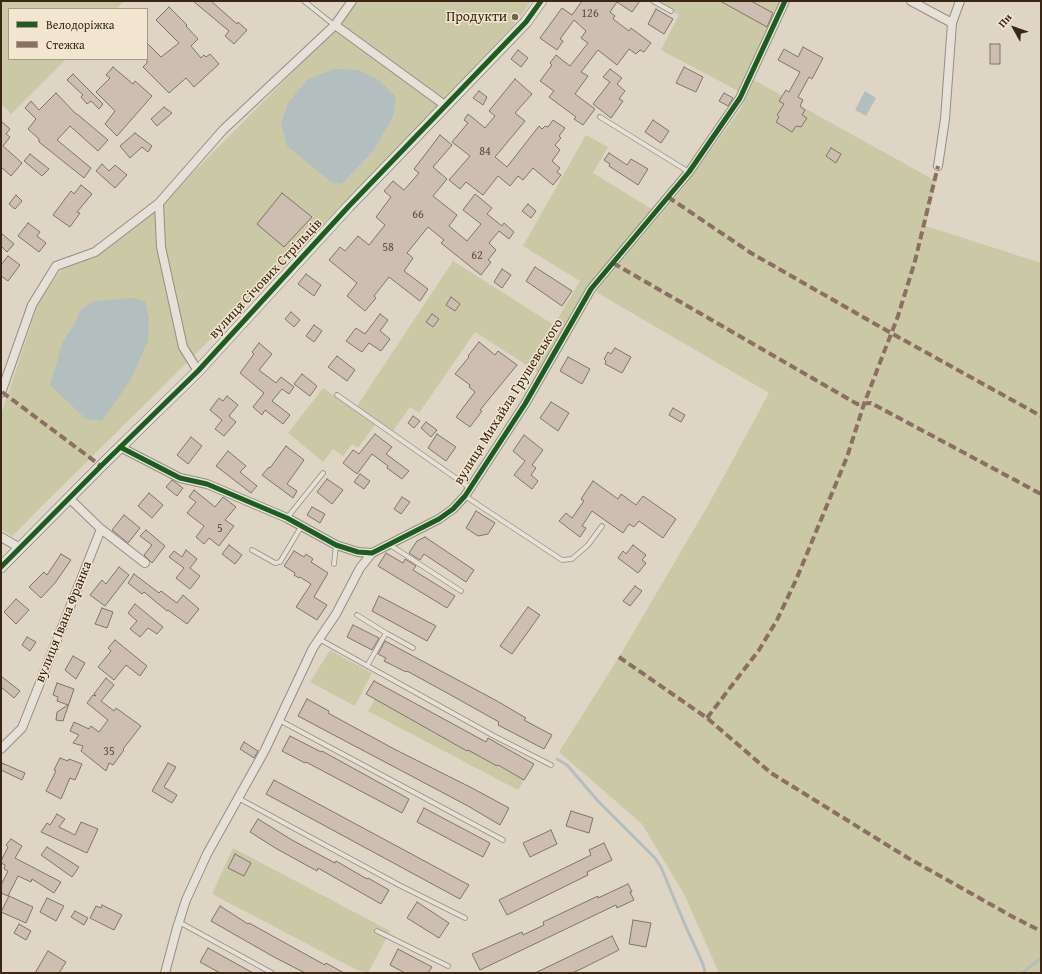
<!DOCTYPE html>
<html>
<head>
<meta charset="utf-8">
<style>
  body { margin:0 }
  #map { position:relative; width:1042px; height:974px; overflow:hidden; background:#dfd5c4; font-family:"Gentium Book Plus",serif }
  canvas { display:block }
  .frame { position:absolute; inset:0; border:2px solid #3b2615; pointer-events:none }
  .legend { position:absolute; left:8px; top:8px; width:140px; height:52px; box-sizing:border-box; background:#f2e6d1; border:1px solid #a99986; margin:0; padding:5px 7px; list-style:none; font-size:12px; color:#3b2615 }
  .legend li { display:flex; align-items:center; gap:8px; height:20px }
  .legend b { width:20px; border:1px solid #a99986 }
  .north { position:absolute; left:994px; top:8px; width:40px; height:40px; -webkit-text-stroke:3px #f2e6d1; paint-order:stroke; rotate:310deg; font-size:11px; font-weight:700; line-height:16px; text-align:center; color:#3b2615 }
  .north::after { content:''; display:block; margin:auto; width:14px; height:18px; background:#3b2615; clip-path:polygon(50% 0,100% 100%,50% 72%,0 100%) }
</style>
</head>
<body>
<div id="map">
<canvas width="1042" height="974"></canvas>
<div class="frame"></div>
<ul class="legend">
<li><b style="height:5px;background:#1b5e20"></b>Велодоріжка</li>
<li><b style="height:5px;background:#8d6e63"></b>Стежка</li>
</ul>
<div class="north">Пн</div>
</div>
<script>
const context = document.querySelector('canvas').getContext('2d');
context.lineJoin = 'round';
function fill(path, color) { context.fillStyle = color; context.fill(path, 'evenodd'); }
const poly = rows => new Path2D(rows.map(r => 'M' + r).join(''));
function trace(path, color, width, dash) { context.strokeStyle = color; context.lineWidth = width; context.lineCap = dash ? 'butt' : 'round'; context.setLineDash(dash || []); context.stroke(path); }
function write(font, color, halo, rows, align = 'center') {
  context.font = font + ' "Gentium Book Plus",serif'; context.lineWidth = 3; context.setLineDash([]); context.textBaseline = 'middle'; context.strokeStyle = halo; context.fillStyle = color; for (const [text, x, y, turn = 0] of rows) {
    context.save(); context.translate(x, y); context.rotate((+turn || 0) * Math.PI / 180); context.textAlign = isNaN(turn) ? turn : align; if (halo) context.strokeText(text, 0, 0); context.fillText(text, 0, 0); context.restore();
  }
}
fill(poly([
  [1,1,124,1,116,9,9,9,9,59,66,59,11,114,1,104],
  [357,1,531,1,520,18,408,138,254,296,12,536,1,529,1,415,39,301,61,270,92,256,165,201,343,21],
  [393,117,374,150,342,184],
  [661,1,781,1,740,92,661,50,679,15,660,4],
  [754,80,936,181,926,226,1041,263,1041,973,719,973,684,894,642,824,559,752,619,657,710,502,769,393,596,292,684,187,740,110],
  [586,135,608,147,593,173,653,210,599,273,539,373,475,332,419,413,410,407,393,431,357,406,453,261,554,325,580,281,523,246],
  [323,388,375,425,358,448,352,444,343,456,333,449,323,462,288,433],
  [330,650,372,673,355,706,310,682],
  [375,699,467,751,472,742,479,756,524,780,518,790,368,711],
  [233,848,390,931,368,973,355,969,212,894]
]), '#cbc8a5');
fill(poly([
  [334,69,359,70,380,81,396,97,393,117,374,150,342,184,331,182,287,146,281,124,288,103,307,80],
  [865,91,876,98,866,116,855,110],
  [134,298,145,301,149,319,148,341,131,379,102,421,86,419,50,385,63,342,74,325,81,309,94,301]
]), '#b2bfbe');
trace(poly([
  [557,759,567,765,598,801,655,858,661,867,685,925,703,964,705,973],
  [1022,973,1041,958]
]), '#b2bfbe', 3);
const building = poly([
  [193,1,211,1,237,24,238,22,247,30,234,44,225,36,229,31,193,1],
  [582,1,640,1,632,12,617,2,610,12,615,16,613,19,629,31,631,28,651,43,644,52,640,50,636,54,629,49,617,65,598,50,581,72,588,76,575,94,595,109,583,125,574,119,576,117,549,97,554,91,540,81,552,65,550,63,556,55,570,66,588,43,581,38,586,31,574,20,560,39,563,41,557,50,540,38,562,8,572,15,582,1],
  [720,1,751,1,773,13,767,27,720,1],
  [169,7,187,25,186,26,198,39,191,46,201,58,204,55,206,57,210,54,219,64,194,87,186,78,169,93,143,67,147,63,147,43,161,57,179,43,156,20,169,7],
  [656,9,673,19,664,34,648,24,656,9],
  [990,44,1000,44,1000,64,990,64,990,44],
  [803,47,823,58,812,79,809,77,798,97,803,100,800,106,805,110,802,115,807,118,801,127,796,126,792,132,776,122,779,117,777,115,784,104,779,101,786,90,789,92,800,72,778,60,784,49,798,57,803,47],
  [518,50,528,58,521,67,511,59,518,50],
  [113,67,133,84,135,81,152,96,117,136,105,124,115,111,96,92,110,78,106,75,113,67],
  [684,67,703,77,696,92,676,83,684,67],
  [610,69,622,78,617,84,625,91,619,99,623,101,611,118,593,104,610,82,603,77,610,69],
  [73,74,103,104,99,109,91,101,87,104,81,97,83,95,67,80,73,74],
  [515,79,532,94,515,113,525,121,495,157,507,167,539,126,542,129,545,126,548,127,553,120,565,128,559,136,561,138,555,145,560,150,552,161,560,168,557,172,561,175,553,185,533,168,523,180,518,176,510,186,498,176,483,195,466,182,460,189,449,180,470,156,452,142,468,123,464,120,468,114,485,128,495,116,489,111,515,79],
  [479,91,487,97,483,105,473,98,479,91],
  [56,93,76,114,77,114,108,140,98,151,70,126,57,140,91,168,84,178,39,142,39,139,28,129,36,119,25,108,31,101,39,110,56,93],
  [724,93,733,98,728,106,719,101,724,93],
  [164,107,172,113,157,126,151,119,164,107],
  [653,120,669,131,661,143,645,132,653,120],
  [1,121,10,129,6,134,10,137,3,146,22,163,11,176,1,167,1,121],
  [135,133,152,146,148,152,142,147,130,158,120,146,135,133],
  [440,135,452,145,433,167,447,179,433,196,457,215,449,226,467,241,481,224,463,210,475,194,492,208,487,214,502,226,504,223,514,232,509,239,499,231,489,243,496,250,488,260,491,262,481,275,441,243,444,240,428,227,407,253,413,258,404,271,428,289,420,301,389,277,374,296,376,298,365,311,347,296,357,283,329,260,340,247,345,251,358,236,369,245,385,225,376,217,391,197,384,191,393,181,404,190,419,173,414,169,440,135],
  [831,148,841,154,836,163,826,156,831,148],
  [609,153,627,165,631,159,648,169,638,185,609,166,610,164,604,160,609,153],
  [30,154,49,169,42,176,24,161,30,154],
  [102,164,109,171,115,165,127,175,115,188,96,171,102,164],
  [81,185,92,194,77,212,80,213,70,227,53,215,71,191,74,194,81,185],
  [282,193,312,217,284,247,257,224,282,193],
  [16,195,22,201,15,209,9,204,16,195],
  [528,204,536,211,531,218,522,211,528,204],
  [28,223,40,232,37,236,46,243,39,252,18,236,28,223],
  [1,233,14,244,7,252,1,246,1,233],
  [8,256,20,265,8,281,1,276,1,265,8,256],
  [535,267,572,291,562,306,526,281,535,267],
  [502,269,511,275,502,288,494,282,502,269],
  [306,274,321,285,314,296,298,284,306,274],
  [451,297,460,304,455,311,446,305,451,297],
  [291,312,300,320,294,327,285,319,291,312],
  [380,314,388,320,380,331,390,339,381,351,369,343,362,352,346,341,356,328,365,334,380,314],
  [432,314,439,319,433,327,426,322,432,314],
  [314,325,322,331,314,342,306,336,314,325],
  [479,342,495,355,498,351,517,365,480,410,482,411,470,427,456,417,475,392,469,387,470,385,455,374,469,357,468,356,479,342],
  [259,343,272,354,259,370,276,383,281,377,294,387,289,394,282,389,272,401,290,415,283,424,265,410,262,415,253,407,264,393,240,373,254,354,252,352,259,343],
  [615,348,631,357,622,373,605,364,606,361,604,359,608,352,611,354,615,348],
  [337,356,355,370,347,381,328,367,337,356],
  [568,357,590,369,582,384,560,371,568,357],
  [302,374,317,386,310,396,294,384,302,374],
  [227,396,238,405,229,416,236,422,224,436,215,429,222,420,210,410,219,398,223,401,227,396],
  [551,402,569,413,558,431,540,418,551,402],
  [673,408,685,415,681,422,669,415,673,408],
  [413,416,420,421,414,428,408,423,413,416],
  [426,422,437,430,431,437,421,428,426,422],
  [375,434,392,447,386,454,409,471,402,479,387,468,388,466,372,454,357,474,343,463,353,450,359,454,375,434],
  [437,434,456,447,446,461,428,448,437,434],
  [524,435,543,450,532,465,536,468,531,475,538,481,532,489,514,475,525,461,513,451,524,435],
  [191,437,202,446,188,464,177,455,191,437],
  [286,446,304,460,287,484,297,491,293,498,262,475,269,467,270,468,286,446],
  [228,451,246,466,240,472,257,486,251,493,216,466,228,451],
  [360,474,370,481,364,489,354,482,360,474],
  [327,479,343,490,332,504,317,492,327,479],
  [172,480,183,488,177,496,166,487,172,480],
  [593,481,618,499,621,494,636,505,643,496,676,519,663,538,639,521,634,527,629,524,623,533,592,511,582,526,586,528,580,537,559,521,566,513,572,518,584,501,581,499,593,481],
  [194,490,215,507,223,497,236,507,225,520,234,526,219,546,209,538,204,544,196,537,204,526,187,513,196,502,189,497,194,490],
  [149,493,163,505,152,518,138,506,149,493],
  [402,497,410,502,401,514,394,509,402,497],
  [312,507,325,514,320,523,307,515,312,507],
  [476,511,495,523,488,534,478,536,466,528,476,511],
  [124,515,140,528,128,543,112,530,124,515],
  [146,530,165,546,152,563,144,555,152,545,140,536,146,530],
  [425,537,474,570,466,582,424,554,420,560,409,553,417,541,425,537],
  [229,545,242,555,235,564,222,554,229,545],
  [633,545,646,555,642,560,646,563,638,573,618,558,623,551,626,554,633,545],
  [186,550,197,559,190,568,200,576,190,589,176,578,184,568,169,557,174,551,182,557,186,550],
  [294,551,304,557,306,554,313,559,311,562,328,573,314,597,327,605,317,620,296,607,311,584,300,577,299,578,294,575,295,573,284,566,294,551],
  [386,553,403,563,405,559,416,566,413,570,455,596,447,608,378,566,386,553],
  [61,554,71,560,55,583,41,598,29,587,44,572,47,575,61,554],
  [119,567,129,575,105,606,90,595,102,580,106,584,119,567],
  [134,574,159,593,161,591,177,603,183,595,199,609,187,624,168,610,167,611,144,592,142,594,128,583,134,574],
  [635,586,642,591,630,606,623,601,635,586],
  [379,596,436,626,427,641,372,611,379,596],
  [16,599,29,610,16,624,4,612,16,599],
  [135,604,163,627,157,634,148,628,140,637,130,629,137,621,128,613,135,604],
  [528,607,540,615,512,654,500,646,528,607],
  [102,608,113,612,107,628,95,624,102,608],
  [353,625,379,638,372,650,347,637,353,625],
  [27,637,36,642,30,651,22,645,27,637],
  [115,640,147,666,140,676,126,665,114,680,98,667,111,651,108,648,115,640],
  [385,641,497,701,526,718,524,720,552,735,544,749,498,725,499,722,449,694,407,671,406,672,384,661,386,658,378,654,385,641],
  [73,656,85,663,76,679,65,670,73,656],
  [1,676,20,691,14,698,1,687,1,676],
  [106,678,114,685,101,701,114,711,116,708,141,726,123,749,124,750,113,765,109,763,106,771,81,751,83,746,73,743,79,735,70,731,74,722,89,729,91,726,99,732,108,720,87,703,93,695,96,696,94,694,106,678],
  [374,681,486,742,488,738,534,764,524,780,498,765,497,766,468,750,467,751,366,694,374,681],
  [57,683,74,689,63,721,56,720,57,712,68,705,57,701,58,697,53,695,57,683],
  [307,699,329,711,328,713,396,750,472,788,509,808,500,825,468,806,298,716,307,699],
  [290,736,321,752,322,751,409,799,402,813,306,762,305,763,282,751,290,736],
  [244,742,258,751,254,758,240,749,244,742],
  [60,758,68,761,69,759,82,764,75,780,70,778,61,799,46,791,56,771,54,770,60,758],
  [2,763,25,773,22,780,1,770,2,763],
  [168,763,176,767,164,787,177,795,172,803,152,791,168,763],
  [274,780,469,885,460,899,266,794,274,780],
  [424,808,490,843,483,857,417,822,424,808],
  [571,811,593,818,589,833,566,826,571,811],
  [57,814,65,819,59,827,75,835,81,822,98,829,87,853,41,832,47,823,50,825,57,814],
  [258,819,292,840,335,863,336,861,367,879,368,878,389,890,381,904,318,868,317,871,277,849,250,832,258,819],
  [551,830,557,844,530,857,523,843,551,830],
  [11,839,22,846,15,858,61,882,54,893,32,879,31,882,18,876,8,896,1,893,1,885,8,871,4,869,5,865,1,863,1,861,8,847,6,845,11,839],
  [604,843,612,860,587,872,588,875,507,915,499,900,591,855,589,850,604,843],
  [47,847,79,867,72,877,41,855,47,847],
  [235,854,251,863,244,876,228,868,235,854],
  [628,884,632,892,630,892,634,900,617,908,616,905,480,970,472,954,522,932,523,935,544,925,543,922,598,896,598,898,628,884],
  [9,896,33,907,26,923,1,912,9,896],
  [47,898,64,906,56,921,40,912,47,898],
  [417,902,449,923,439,938,407,918,417,902],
  [102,905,122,915,114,930,90,918,96,906,101,908,102,905],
  [220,906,248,924,249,923,325,965,326,963,344,973,305,973,274,957,211,921,220,906],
  [75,911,88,918,84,925,71,917,75,911],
  [633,920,651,923,646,947,629,944,633,920],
  [19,924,31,931,26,940,14,933,19,924],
  [612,936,619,950,583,968,572,973,535,973,612,936],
  [208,948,253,973,220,973,200,962,208,948],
  [398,949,432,967,428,973,405,973,390,965,398,949],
  [48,951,66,962,59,973,35,973,48,951]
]);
fill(building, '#cebdb1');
trace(building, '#7e756a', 1);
const lane = poly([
  [304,1,334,25],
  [653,1,671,11],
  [600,117,689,172],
  [337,395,470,488],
  [465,496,562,560,572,559,588,545,602,526],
  [287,518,323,473],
  [390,545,461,591],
  [252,550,275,563,280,562,301,527],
  [334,564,336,545],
  [357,615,386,633,367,666],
  [386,633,413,648],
  [319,639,494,736,551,765],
  [279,720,503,840],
  [238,798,399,885,465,918],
  [179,922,272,973],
  [377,931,448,966]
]);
const street = poly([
  [911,1,952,23],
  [335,25,446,106],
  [938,166,945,119,952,23,960,1],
  [159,203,161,247,183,347,198,371],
  [1,393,32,305,56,266,95,252,159,203,223,130,335,25,352,1],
  [120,447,180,478,207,484,287,518,336,545,358,552,372,553,439,519,453,509,465,496,525,404,591,289,689,172,740,98,785,1],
  [101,529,145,563],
  [1,537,20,548],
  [1,749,22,728,101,529,69,498],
  [165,973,177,928,186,900,207,854,265,750,313,648,336,614,360,568,372,553]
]);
const secondary = poly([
  [1,567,101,466,198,371,349,206,526,22,541,1]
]);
trace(lane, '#968d81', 5.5);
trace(street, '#968d81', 10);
trace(secondary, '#7e756a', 12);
trace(lane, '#e6e1d8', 4);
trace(street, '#e6e1d8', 8);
trace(secondary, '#e6e1d8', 11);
trace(poly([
  [668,197,751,253,891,333,1041,416],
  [613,263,857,404,871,403,1041,494],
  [2,392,101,466],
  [619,657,707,718,771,773,908,858,1015,918,1041,931],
  [707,718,759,650,777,620,796,580,847,457,864,404,898,316,915,261,938,166]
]), '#8d6e63', 4, [8, 4]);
trace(poly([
  [120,447,180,478,207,484,287,518,336,545,358,552,372,553,439,519,453,509,465,496,525,404,591,289,689,172,740,98,785,1],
  [1,567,101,466,198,371,349,206,526,22,541,1]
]), '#1b5e20', 5);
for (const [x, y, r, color] of [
  [515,17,4,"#746352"]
]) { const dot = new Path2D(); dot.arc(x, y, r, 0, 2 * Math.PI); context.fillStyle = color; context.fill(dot); trace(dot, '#f2e6d1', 1.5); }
write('12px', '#614d3e', null, [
  ["126",590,14],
  ["84",485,152],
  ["66",418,215],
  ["58",388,248],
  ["62",477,256],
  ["5",220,529],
  ["35",109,752]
]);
write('14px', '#3b2615', '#f2e6d1', [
  ["Продукти",507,17]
], 'right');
write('14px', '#3b2615', '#f2e6d1', [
  ["вулиця Січових Стрільців",266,279,-47],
  ["вулиця Михайла Грушевського",509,402,-58],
  ["вулиця Івана Франка",64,622,-68]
]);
</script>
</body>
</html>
